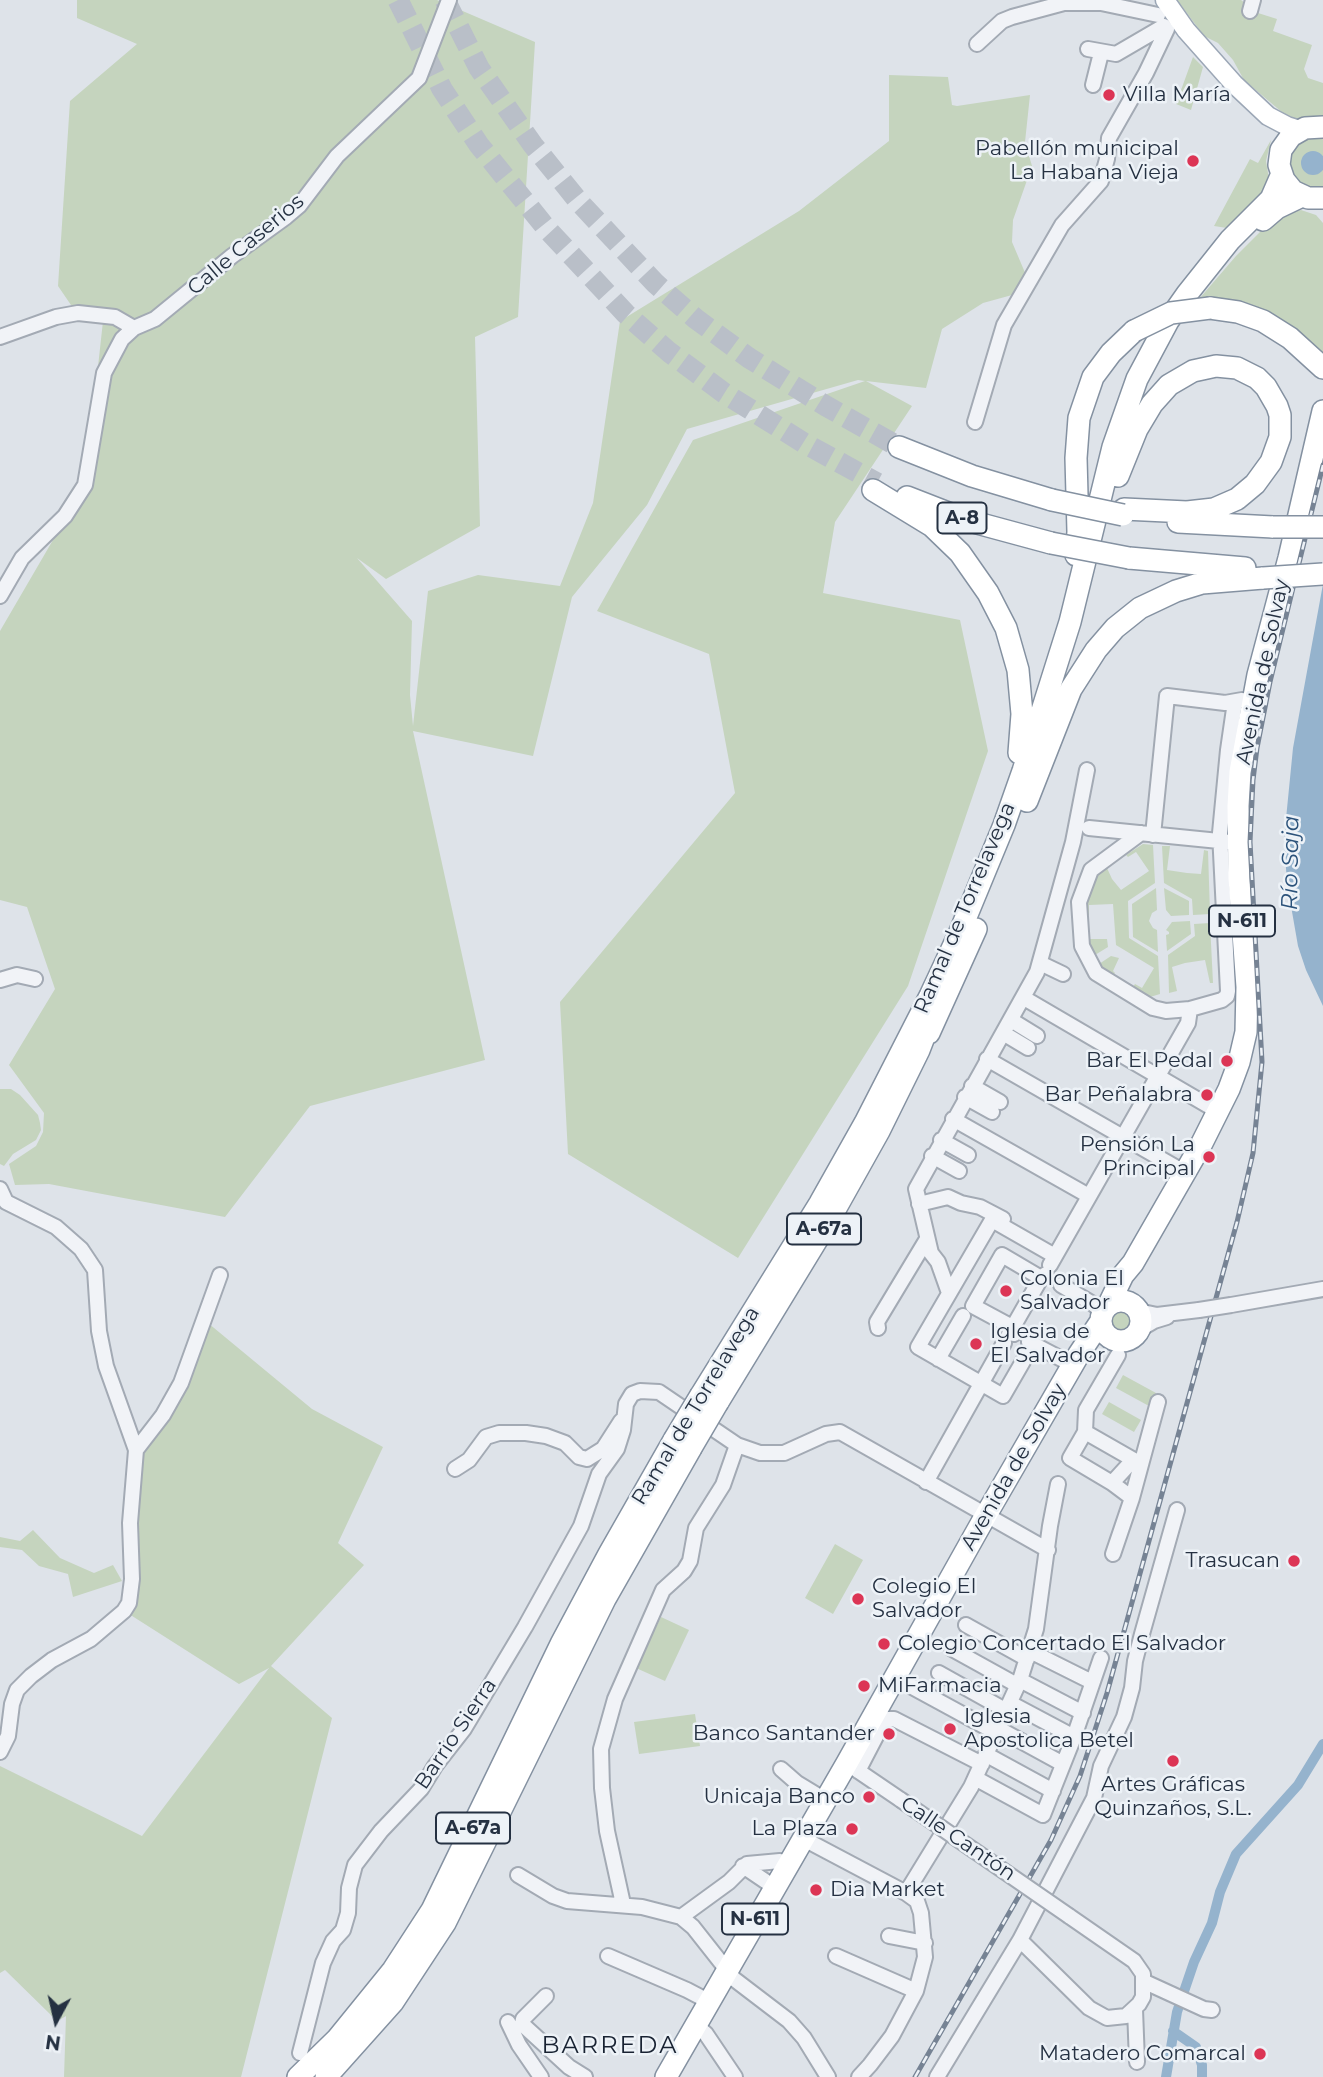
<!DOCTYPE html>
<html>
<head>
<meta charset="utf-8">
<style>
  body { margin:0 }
  #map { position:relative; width:1323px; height:2077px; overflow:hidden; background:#dee3e9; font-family:Montserrat,sans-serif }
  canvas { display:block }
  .north { position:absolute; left:21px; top:1986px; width:70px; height:70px; -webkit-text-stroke:5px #edf2f7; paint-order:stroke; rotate:188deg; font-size:19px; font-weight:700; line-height:28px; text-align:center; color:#253142 }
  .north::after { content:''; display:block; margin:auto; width:24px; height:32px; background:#253142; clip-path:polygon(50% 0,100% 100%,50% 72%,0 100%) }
</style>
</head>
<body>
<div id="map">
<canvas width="1323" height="2077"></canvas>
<div class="north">N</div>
</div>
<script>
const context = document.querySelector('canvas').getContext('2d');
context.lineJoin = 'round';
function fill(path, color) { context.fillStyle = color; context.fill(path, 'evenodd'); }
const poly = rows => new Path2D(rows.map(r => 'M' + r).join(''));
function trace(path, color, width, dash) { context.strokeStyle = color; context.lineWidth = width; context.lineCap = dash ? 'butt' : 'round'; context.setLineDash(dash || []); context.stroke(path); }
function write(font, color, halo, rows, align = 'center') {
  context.font = font + ' Montserrat,sans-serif'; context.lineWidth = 5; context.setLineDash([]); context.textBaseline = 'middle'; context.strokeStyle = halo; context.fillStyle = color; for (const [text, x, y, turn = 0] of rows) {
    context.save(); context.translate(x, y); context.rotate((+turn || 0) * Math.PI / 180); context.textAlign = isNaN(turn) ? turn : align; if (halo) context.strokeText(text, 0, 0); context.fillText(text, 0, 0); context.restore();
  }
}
fill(poly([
  [77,0,437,0,535,42,518,317,475,337,480,526,386,579,357,558,412,621,410,695,413,726,428,591,478,575,560,586,593,503,620,321,799,211,889,141,889,75,948,77,952,105,957,106,1030,95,1025,142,1032,166,1013,220,1012,242,1026,275,1012,295,983,303,942,329,926,388,866,381,912,406,835,522,823,593,960,620,988,751,908,986,738,1258,568,1154,560,1002,735,793,709,654,597,611,693,440,865,381,858,380,687,429,647,505,572,597,533,756,413,731,485,1060,310,1106,225,1217,49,1184,15,1185,9,1164,36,1146,43,1132,44,1113,9,1065,55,989,27,907,0,900,0,631,85,485,104,312,80,310,71,305,58,286,70,101,137,44,77,18],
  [1177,0,1241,0,1258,13,1277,19,1273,31,1312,45,1304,69,1308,78,1323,83,1323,116,1290,119,1244,80,1233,60,1218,43,1204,36],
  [1193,57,1203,67,1191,110,1176,104],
  [1320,136,1323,137,1323,189,1315,190,1296,184,1286,160,1301,139],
  [1271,140,1266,161,1269,179,1266,193,1227,228,1214,226,1250,159,1258,163],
  [1301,210,1316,215,1323,223,1323,357,1199,299,1236,256,1267,225,1270,228,1285,215],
  [1143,844,1153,845,1155,883,1128,901,1129,938,1158,956,1160,994,1150,997,1133,987,1135,984,1142,988,1154,968,1116,945,1113,904,1089,905,1089,915,1087,916,1086,903,1097,875,1107,868,1112,879,1121,890,1149,871,1136,852,1128,857,1126,855],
  [1162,846,1170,846,1167,870,1187,873,1201,874,1204,850,1208,851,1210,914,1193,915,1192,899,1164,883],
  [1156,888,1157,910,1152,913,1149,921,1153,928,1157,930,1158,952,1133,937,1132,904],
  [1164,888,1189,901,1189,915,1171,916,1166,910],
  [1190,921,1191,934,1167,951,1166,935,1169,934,1169,932,1166,930,1172,922],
  [1210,923,1213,983,1210,983,1205,960,1185,963,1172,967,1177,991,1169,993,1168,955,1195,936,1194,924],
  [1088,939,1107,939,1108,947,1095,955],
  [1111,956,1119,958,1113,971,1115,973,1113,976,1103,970,1099,964],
  [0,1089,11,1089,20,1095,38,1115,40,1123,41,1130,36,1140,13,1154,4,1166,0,1164],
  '1111 1320a11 11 0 1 1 22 0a11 11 0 1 1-22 0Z',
  [208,1323,312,1409,383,1447,338,1543,364,1565,271,1666,332,1718,241,2077,64,2077,66,2016,61,2019,53,2017,5,1970,0,1973,0,1766,142,1836,269,1668,239,1684,129,1614,140,1452],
  [1123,1375,1156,1393,1149,1406,1116,1388],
  [1109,1402,1141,1420,1134,1432,1102,1414],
  [33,1530,60,1558,94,1573,113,1565,122,1581,73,1597,68,1574,39,1566,22,1550,0,1547,0,1537,20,1541],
  [835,1544,863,1560,833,1614,805,1598],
  [661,1617,689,1630,665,1681,636,1668],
  [695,1714,700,1746,639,1754,634,1722]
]), '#c5d4be');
fill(poly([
  '1301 163a12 12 0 1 1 24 0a12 12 0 1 1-24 0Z',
  [1323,584,1323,1006,1306,970,1298,946,1287,883,1284,839,1293,748]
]), '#95b3cd');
trace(poly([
  [1173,2031,1196,2047,1202,2065,1202,2077],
  [1166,2077,1177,2012,1194,1962,1212,1923,1220,1892,1236,1854,1298,1785,1323,1744]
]), '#95b3cd', 10);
trace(poly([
  [398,0,442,89,479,145,547,229,626,314,669,352,724,393,804,443,877,483],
  [445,0,479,68,533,145,579,202,655,283,696,319,749,358,826,406,899,447]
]), '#b9bfc8', 21, [21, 10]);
const minor = poly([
  [1250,11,1253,0],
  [977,44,1002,21,1012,17,1064,3,1101,3,1158,15],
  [1088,49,1116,54,1164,26],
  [1093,85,1101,53],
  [0,337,56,317,78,313,115,317,134,328],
  [975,422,1004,325,1062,225,1101,181,1107,159,1109,138,1146,73,1167,29],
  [0,596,22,558,65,516,85,485,104,373,122,339,134,328,155,319,232,256,286,217,299,206,337,156,419,78,449,0],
  [1089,828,1229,842],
  [1141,833,1091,870,1079,902,1082,946,1096,973,1153,1008,1166,1011,1190,1009,1222,1000,1227,996,1228,991,1220,833,1228,750,1235,702],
  [1153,835,1167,696,1225,703,1242,700],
  [1040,963,1063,974],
  [0,980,17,975,35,979],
  [1024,998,1219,1112],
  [1011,1020,1037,1036],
  [1003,1033,1028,1048],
  [987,1059,1184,1172],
  [972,1086,1000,1102],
  [965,1097,992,1112],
  [953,1119,1089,1196],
  [941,1140,968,1155],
  [932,1156,959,1171],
  [0,1189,6,1202,56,1227,81,1249,95,1270,99,1331,106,1366,136,1450,130,1523,132,1579,129,1603,124,1611,91,1639,52,1660,31,1676,17,1690,12,1704,8,1736,0,1752],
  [919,1204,948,1197,961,1203,980,1207,1003,1219],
  [1050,1265,1188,1023,1190,1009],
  [1061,1285,1093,1304,1103,1312],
  [949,1293,938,1262,931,1253,916,1189,1037,972,1073,842,1087,770],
  [1231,1305,1323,1289],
  [1138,1311,1157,1315,1199,1310],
  [878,1328,877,1322,927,1239],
  [1137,1331,1154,1321,1167,1317],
  [1009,1334,1041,1278,1046,1274],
  [1014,1334,1012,1327,973,1306,1002,1255,1041,1278],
  [1029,1342,1073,1365],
  [1033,1344,1003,1396,918,1347,992,1220,1055,1256],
  [1118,1355,1086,1410,1085,1432,1070,1458,1112,1483,1132,1498],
  [938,1359,963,1316],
  [1085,1432,1141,1464],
  [136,1450,163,1415,181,1383,220,1275],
  [455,1469,469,1460,486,1437,499,1433,526,1433,546,1436,565,1443,579,1457,587,1459,603,1449,621,1421],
  [926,1482,1004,1343],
  [1112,1483,1133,1460],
  [1113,1554,1132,1498,1158,1402],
  [966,1625,1027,1659],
  [952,1649,1017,1685],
  [1030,1651,1092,1682],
  [939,1673,1007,1711],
  [894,1677,997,1733],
  [1020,1680,1083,1713],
  [1010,1703,1074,1737],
  [999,1729,1063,1764],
  [987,1755,1053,1791],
  [851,1766,901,1800],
  [781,1769,797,1783,825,1800],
  [858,1771,884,1721,888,1719,894,1719,982,1764],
  [975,1778,1043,1815,1074,1737,1101,1658],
  [802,1838,906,1893,917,1901,921,1913,925,1957,916,1991,892,2036,870,2065,859,2077],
  [743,1866,774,1887],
  [518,1875,553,1896,567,1901,642,1907,681,1917,693,1927,734,1979,789,2021,804,2038,828,2077],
  [906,1893,971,1787,1020,1680,1036,1629,1050,1526,1058,1484],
  [623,1904,607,1831,602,1788,601,1749,615,1699,663,1590,684,1571,690,1561,696,1528,723,1485,737,1445],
  [681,1917,729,1882,747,1864,780,1861,787,1865],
  [889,1936,925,1943],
  [1020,1940,1089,2008,1107,2018,1126,2016,1139,2004,1143,1997,1143,1974,1134,1961,1069,1916],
  [608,1956,687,1990,708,2001],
  [836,1956,916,1991],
  [1145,1982,1204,2009,1212,2010],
  [546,1996,523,2019,522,2024,569,2067,585,2077],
  [1135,2009,1137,2062],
  [508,2022,519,2045,541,2077],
  [695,2024,706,2034,735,2077],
  [300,2053,323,1963,333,1941,343,1930,348,1913,349,1888,355,1865,381,1831,421,1789,435,1766,464,1729,525,1627,581,1526,599,1474,617,1449,623,1430,626,1404,632,1394,640,1391,659,1392,737,1445,760,1453,784,1453,826,1434,840,1432,1048,1550],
  [937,2077,1020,1940,1094,1798,1101,1766,1124,1717,1132,1688,1135,1661,1142,1634,1177,1510]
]);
const major = poly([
  [1165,0,1186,30,1234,84,1268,116,1287,126,1300,130]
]);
const highway = poly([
  [1323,127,1305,128,1291,136,1281,150,1279,165,1284,180,1293,191,1308,198,1323,198],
  [1263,220,1277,208,1302,196],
  [1210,308,1238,312,1263,321,1290,338,1323,368],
  [899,447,972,476,1052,500],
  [1118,476,1137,429,1152,404,1169,385,1193,371,1216,366,1237,368,1257,378,1266,387,1277,406,1280,415,1280,437,1271,462,1255,484,1237,499,1214,509,1187,512,1124,509],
  [873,490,932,526,960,553,988,593,1006,628,1018,670,1022,714,1019,753],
  [907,497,966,520,1051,543],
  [1178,522,1273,527],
  [1076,555,1078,532,1076,458,1079,418,1093,377,1111,353,1134,331],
  [1129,558,1245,568],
  [1027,801,1071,689,1096,650,1115,628,1140,608,1176,591,1202,583,1263,578],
  [929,1033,976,929],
  '1101 1321a20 20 0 1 1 40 0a20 20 0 1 1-40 0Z',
  [1108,1306,1123,1275,1133,1263,1202,1143,1229,1089,1239,1062,1246,1032,1247,987,1239,878,1238,806,1240,772,1258,675,1289,558,1323,411],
  [701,1395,820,1203,865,1123,930,996,959,934,1004,825,1023,771,1070,622,1113,447,1137,379,1168,321,1187,294,1230,240,1271,199,1281,176],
  [718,1402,832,1215,879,1131,919,1050,931,1019],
  [298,2077,337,2039,363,2007,393,1970,432,1910,561,1644,609,1554,674,1440],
  [326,2077,393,2002,445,1923,605,1599,691,1448],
  [666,2077,847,1763,986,1515,1079,1354,1101,1321]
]);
trace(minor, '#a3aab4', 18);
trace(major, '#9ca7b6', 21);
trace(highway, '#8491a1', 24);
trace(minor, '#f1f3f7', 14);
trace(major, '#fff', 18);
trace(highway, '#fff', 21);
const rail = poly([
  [915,2077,1051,1840,1080,1776,1107,1693,1237,1222,1253,1153,1262,1062,1250,842,1253,780,1257,748,1270,682,1323,465]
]);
trace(rail, '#768394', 5);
trace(rail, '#edf2f7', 2.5, [8]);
const minorBridge = poly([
  [1199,1310,1231,1305],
  [901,1800,1069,1916]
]);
const highwayBridge = poly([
  [1134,331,1171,313,1210,308],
  [1052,500,1123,515],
  [1273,527,1323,527],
  [1051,543,1129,558],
  [1263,578,1323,574],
  [674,1440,701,1395],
  [691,1448,718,1402]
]);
trace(minorBridge, '#a3aab4', 18, []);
trace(highwayBridge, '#8491a1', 24, []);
trace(minorBridge, '#f1f3f7', 14);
trace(highwayBridge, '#fff', 21);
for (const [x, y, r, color] of [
  [1109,95,7,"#dc3555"],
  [1193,161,7,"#dc3555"],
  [1227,1061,7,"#dc3555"],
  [1207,1095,7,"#dc3555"],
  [1209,1157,7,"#dc3555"],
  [1006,1291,7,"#dc3555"],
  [976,1344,7,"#dc3555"],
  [1294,1561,7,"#dc3555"],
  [858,1599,7,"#dc3555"],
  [884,1644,7,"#dc3555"],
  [864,1686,7,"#dc3555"],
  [950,1729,7,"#dc3555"],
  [889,1734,7,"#dc3555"],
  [1173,1761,7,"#dc3555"],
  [869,1797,7,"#dc3555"],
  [852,1829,7,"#dc3555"],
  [816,1890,7,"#dc3555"],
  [1260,2054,7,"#dc3555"]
]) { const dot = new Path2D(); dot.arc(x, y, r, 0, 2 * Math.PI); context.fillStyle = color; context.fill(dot); trace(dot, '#edf2f7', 2.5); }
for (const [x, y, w] of [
  [962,518,49],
  [1242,921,66],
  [824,1229,74],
  [473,1828,74],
  [755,1919,66]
]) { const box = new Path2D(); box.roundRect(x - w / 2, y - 15.5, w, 31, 5); context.fillStyle = '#edf2f7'; context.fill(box); trace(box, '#253142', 2); }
write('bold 19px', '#253142', null, [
  ["A-8",962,518],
  ["N-611",1242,921],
  ["A-67a",824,1229],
  ["A-67a",473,1828],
  ["N-611",755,1919]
]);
write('21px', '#253142', '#edf2f7', [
  ["Villa María",1123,95,"left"],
  ["Pabellón municipal",1179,149],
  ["La Habana Vieja",1179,173],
  ["Bar El Pedal",1213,1061],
  ["Bar Peñalabra",1193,1095],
  ["Pensión La",1195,1145],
  ["Principal",1195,1169],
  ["Colonia El",1020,1279,"left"],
  ["Salvador",1020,1303,"left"],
  ["Iglesia de",990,1332,"left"],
  ["El Salvador",990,1356,"left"],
  ["Trasucan",1280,1561],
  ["Colegio El",872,1587,"left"],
  ["Salvador",872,1611,"left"],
  ["Colegio Concertado El Salvador",898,1644,"left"],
  ["MiFarmacia",878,1686,"left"],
  ["Iglesia",964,1717,"left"],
  ["Apostolica Betel",964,1741,"left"],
  ["Banco Santander",875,1734],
  ["Artes Gráficas",1173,1785,"center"],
  ["Quinzaños, S.L.",1173,1809,"center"],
  ["Unicaja Banco",855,1797],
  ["La Plaza",838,1829],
  ["Dia Market",830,1890,"left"],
  ["Matadero Comarcal",1246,2054]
], 'right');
write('21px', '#253142', '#edf2f7', [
  ["Calle Caserios",246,245,-40],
  ["Avenida de Solvay",1263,672,-78],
  ["Ramal de Torrelavega",965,908,-67],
  ["Ramal de Torrelavega",696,1406,-59],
  ["Avenida de Solvay",1014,1467,-60],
  ["Barrio Sierra",456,1734,-56],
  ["Calle Cantón",958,1839,34]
]);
write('italic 23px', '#2b527a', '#edf2f7', [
  ["Río Saja",1291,863,-89]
]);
context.letterSpacing = '2px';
write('24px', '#182232', '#edf2f7', [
  ["BARREDA",610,2046]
]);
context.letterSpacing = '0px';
</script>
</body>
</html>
